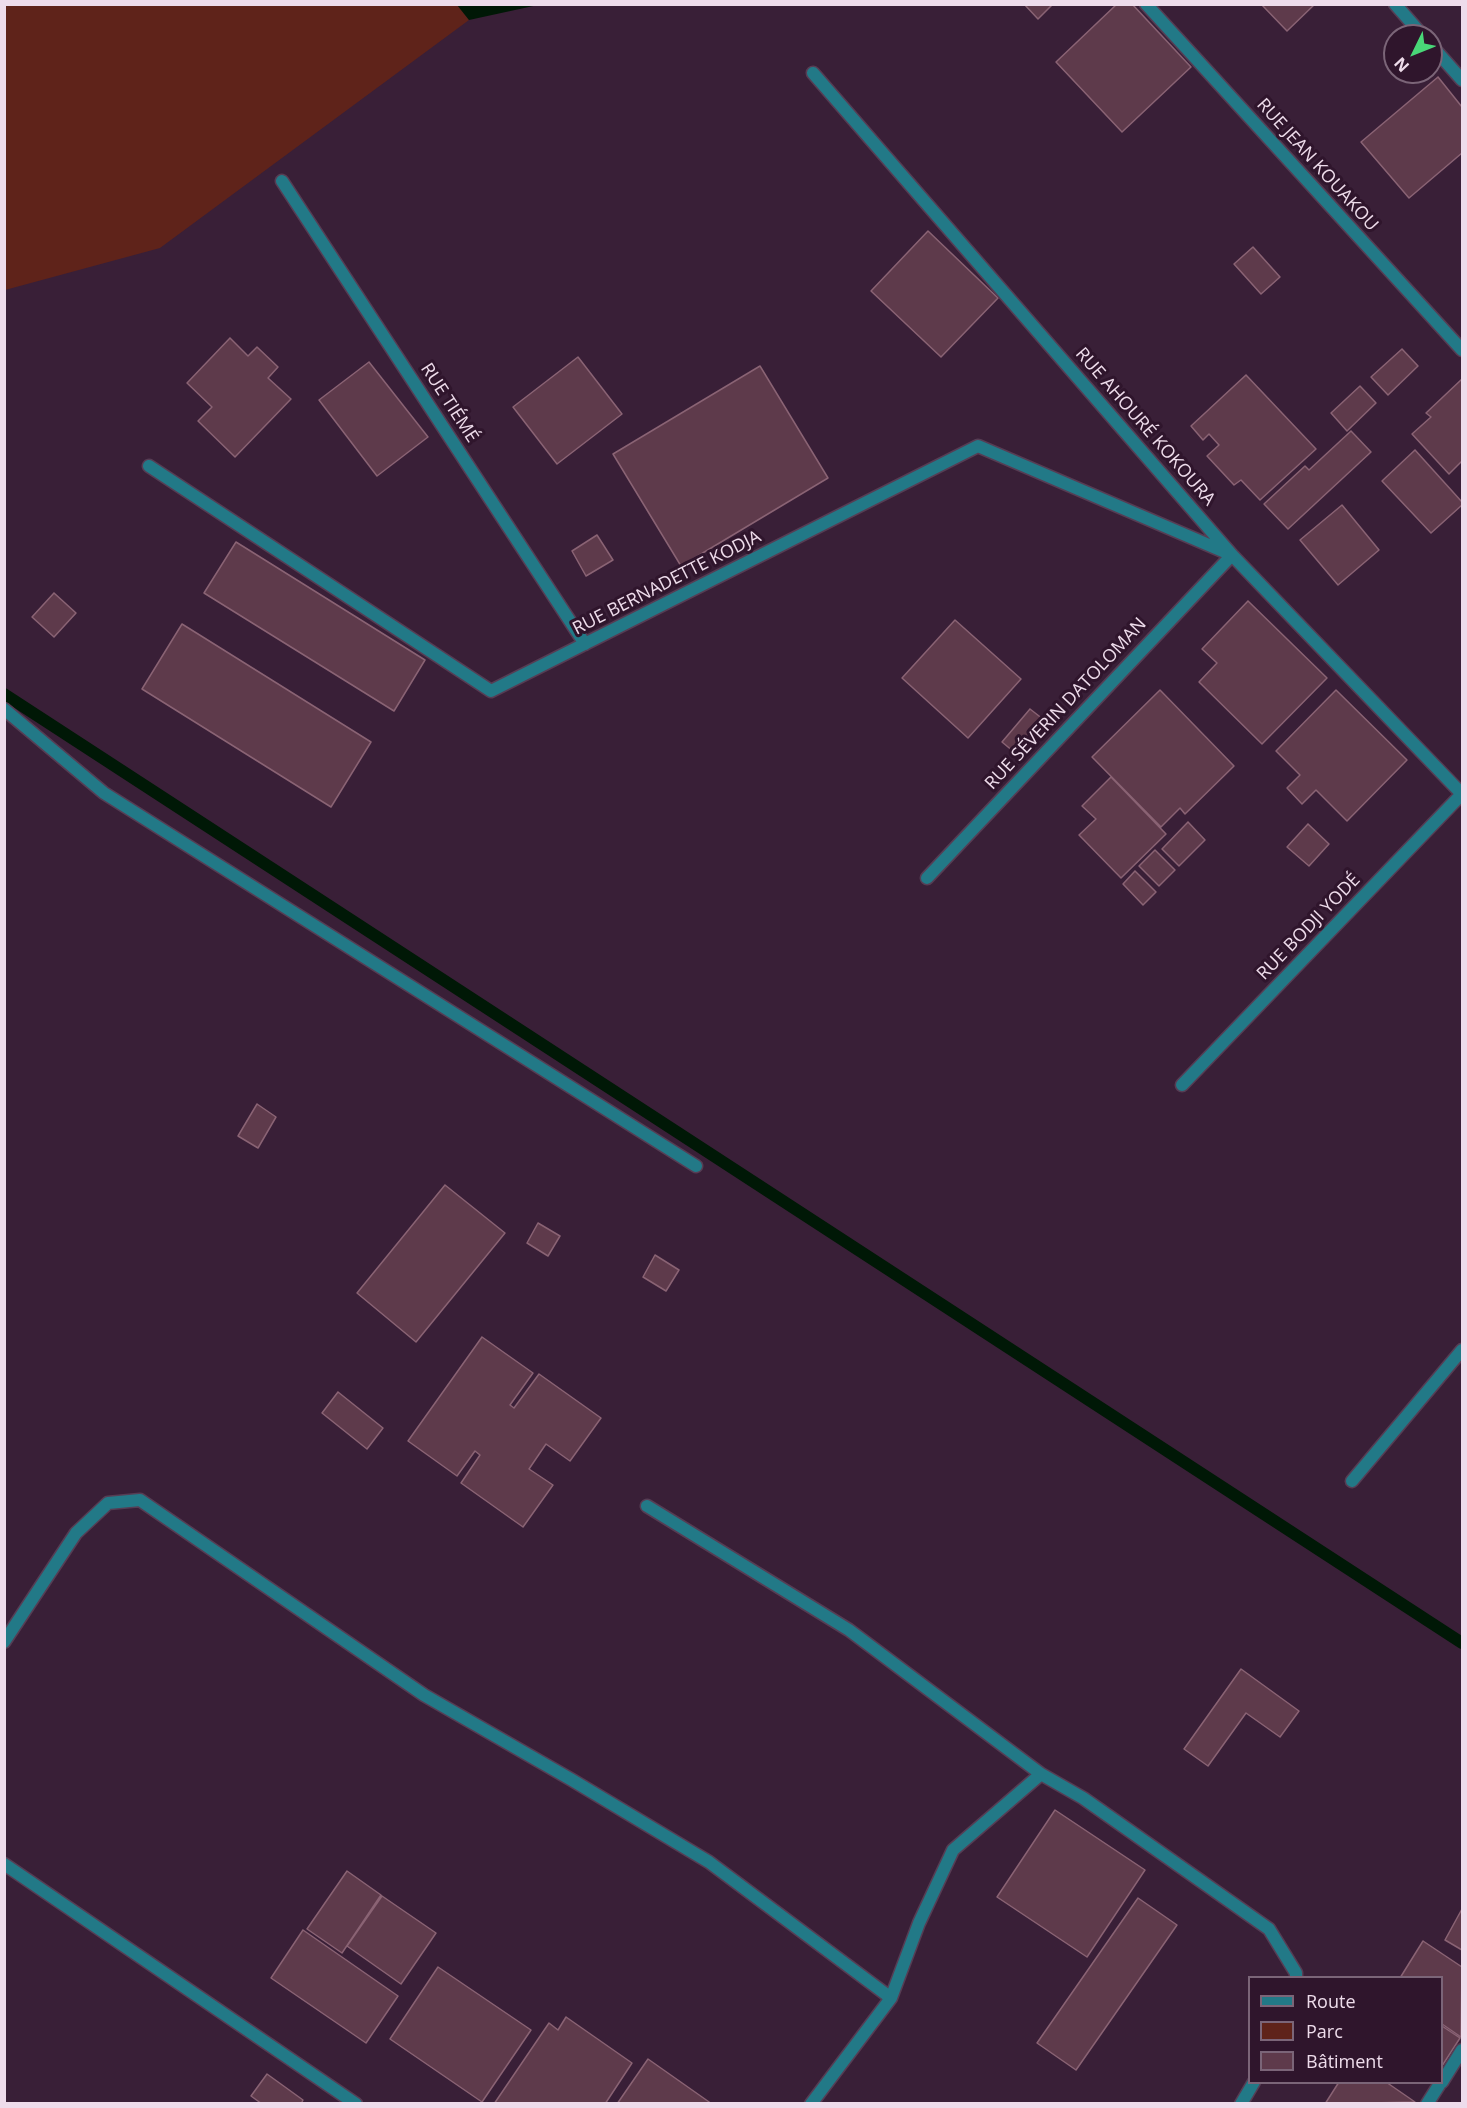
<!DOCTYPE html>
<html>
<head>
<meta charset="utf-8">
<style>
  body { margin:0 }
  #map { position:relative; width:1467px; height:2108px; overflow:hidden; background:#391f37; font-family:"Open Sans",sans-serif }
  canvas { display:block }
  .frame { position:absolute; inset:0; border:6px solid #eedceb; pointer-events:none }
  .legend { position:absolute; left:1248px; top:1976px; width:195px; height:108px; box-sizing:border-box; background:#2f152c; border:2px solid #7b6578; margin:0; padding:8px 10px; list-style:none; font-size:18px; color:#eedceb }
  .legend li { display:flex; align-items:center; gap:12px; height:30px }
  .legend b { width:30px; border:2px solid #7b6578 }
  .north { position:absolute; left:1383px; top:24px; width:60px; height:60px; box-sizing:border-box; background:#2f152c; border:2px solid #7b6578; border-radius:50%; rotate:227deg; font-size:16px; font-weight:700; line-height:24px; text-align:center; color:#eedceb }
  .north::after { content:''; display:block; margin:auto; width:21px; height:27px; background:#49d778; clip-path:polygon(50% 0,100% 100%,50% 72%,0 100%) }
</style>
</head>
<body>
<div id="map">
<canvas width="1467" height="2108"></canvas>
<div class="frame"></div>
<ul class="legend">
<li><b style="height:8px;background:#227987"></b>Route</li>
<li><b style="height:16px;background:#5f231a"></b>Parc</li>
<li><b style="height:16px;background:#5e3a4b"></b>Bâtiment</li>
</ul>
<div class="north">N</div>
</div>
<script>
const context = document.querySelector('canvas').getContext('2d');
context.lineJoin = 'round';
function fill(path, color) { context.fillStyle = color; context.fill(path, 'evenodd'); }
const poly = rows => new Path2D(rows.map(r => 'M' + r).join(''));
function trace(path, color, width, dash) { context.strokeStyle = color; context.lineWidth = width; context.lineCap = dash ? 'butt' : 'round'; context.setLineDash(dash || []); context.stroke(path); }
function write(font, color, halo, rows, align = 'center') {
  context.font = font + ' "Open Sans",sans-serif'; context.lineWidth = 6; context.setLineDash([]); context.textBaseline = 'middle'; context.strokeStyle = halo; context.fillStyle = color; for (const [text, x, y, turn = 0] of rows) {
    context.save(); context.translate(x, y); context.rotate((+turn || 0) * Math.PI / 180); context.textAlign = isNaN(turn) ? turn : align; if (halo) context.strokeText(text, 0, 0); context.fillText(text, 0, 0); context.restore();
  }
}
fill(poly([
  [457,4,469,20,160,248,5,290,5,5]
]), '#5f231a');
fill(poly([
  [457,5,538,5,469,20]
]), '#001806');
trace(poly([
  [4,694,1462,1643]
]), '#001806', 12);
const building = poly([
  [1024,4,1053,4,1038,19,1024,4],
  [1117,4,1132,4,1191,67,1122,132,1056,62,1117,4],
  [1261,4,1315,4,1287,31,1261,4],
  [1438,77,1462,107,1462,153,1409,198,1361,142,1438,77],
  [928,231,998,298,941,357,871,291,928,231],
  [1253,247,1280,277,1261,294,1234,264,1253,247],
  [230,338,248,356,257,347,278,367,268,378,291,399,235,457,198,421,212,407,187,383,230,338],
  [1402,349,1418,366,1388,395,1371,377,1402,349],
  [578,357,622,414,557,464,513,407,578,357],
  [369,362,428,437,377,476,319,400,369,362],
  [760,366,828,478,681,566,613,454,760,366],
  [1246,375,1316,449,1260,500,1241,480,1234,485,1207,456,1219,445,1209,434,1203,440,1191,426,1246,375],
  [1462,379,1462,461,1449,474,1412,434,1431,417,1426,413,1462,379],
  [1360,386,1376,403,1347,431,1331,413,1360,386],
  [1351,431,1371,452,1288,529,1264,504,1305,466,1309,470,1351,431],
  [1415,450,1462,502,1462,505,1431,533,1382,481,1415,450],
  [1342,505,1379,550,1338,585,1300,540,1342,505],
  [597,535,613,560,586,576,572,551,597,535],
  [236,542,425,660,394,711,204,593,236,542],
  [54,593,76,613,54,637,32,617,54,593],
  [1248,601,1327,678,1262,744,1199,682,1217,663,1202,649,1248,601],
  [955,620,1021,679,968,738,902,678,955,620],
  [182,624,371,742,331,807,142,689,182,624],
  [1160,690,1234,766,1185,814,1180,808,1161,827,1092,757,1160,690],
  [1336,690,1407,760,1347,821,1316,790,1302,804,1287,788,1300,775,1276,751,1336,690],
  [1030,709,1048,723,1020,757,1002,742,1030,709],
  [1111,777,1166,834,1121,878,1079,835,1096,819,1082,806,1111,777],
  [1188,822,1205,840,1179,866,1162,849,1188,822],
  [1308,824,1329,844,1309,866,1287,847,1308,824],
  [1155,850,1175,870,1159,886,1139,866,1155,850],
  [1135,871,1156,892,1143,905,1123,884,1135,871],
  [257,1104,276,1117,258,1148,238,1136,257,1104],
  [445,1185,505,1233,416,1342,357,1293,445,1185],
  [538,1223,560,1236,548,1256,527,1243,538,1223],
  [655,1255,679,1270,666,1291,643,1277,655,1255],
  [482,1337,533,1373,510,1405,514,1408,539,1374,601,1418,570,1461,546,1444,529,1469,553,1485,523,1527,461,1483,480,1455,475,1451,457,1476,408,1441,482,1337],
  [338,1392,383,1428,367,1449,322,1413,338,1392],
  [1241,1669,1299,1711,1280,1737,1246,1713,1208,1766,1184,1749,1241,1669],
  [1055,1810,1145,1870,1087,1957,997,1897,1055,1810],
  [347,1871,381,1895,342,1953,307,1929,347,1871],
  [382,1896,436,1933,401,1984,347,1946,382,1896],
  [1138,1898,1177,1925,1076,2070,1037,2043,1138,1898],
  [1462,1909,1462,1950,1445,1940,1462,1909],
  [303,1930,398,1996,366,2043,271,1978,303,1930],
  [1423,1941,1462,1967,1461,2037,1442,2024,1442,1978,1400,1978,1423,1941],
  [438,1967,531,2030,482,2102,390,2039,438,1967],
  [566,2017,632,2063,605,2104,494,2104,549,2023,558,2030,566,2017],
  [1442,2026,1460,2038,1442,2066,1442,2026],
  [648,2059,712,2104,617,2104,648,2059],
  [267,2074,303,2100,301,2104,262,2104,251,2096,267,2074],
  [1339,2082,1386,2082,1415,2102,1325,2104,1339,2082]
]);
fill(building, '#5e3a4b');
trace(building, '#8a6374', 1.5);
const minor = poly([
  [1146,4,1462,350],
  [1395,4,1423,36],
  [1431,45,1462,80],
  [813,73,1232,555,1462,794],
  [282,181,585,644],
  [149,466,491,691,978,446,1232,555,927,878],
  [4,709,104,793,696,1166],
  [1182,1085,1462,794],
  [1352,1481,1462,1350],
  [647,1506,849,1630,1041,1774,1083,1798,1269,1929,1296,1973,1296,1978],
  [4,1642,76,1533,108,1503,140,1500,424,1695,572,1780,709,1862,891,1998],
  [4,1864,356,2104],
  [1442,2082,1462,2050],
  [811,2104,891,1998,919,1923,953,1850,1041,1774],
  [1241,2104,1254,2082],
  [1427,2104,1441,2082]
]);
trace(minor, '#563d54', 15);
trace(minor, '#227987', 12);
write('18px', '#eedceb', '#2f152c', [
  ["RUE JEAN KOUAKOU",1317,165,48],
  ["RUE TIÉMÉ",449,403,57],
  ["RUE AHOURÉ KOKOURA",1145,427,49],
  ["RUE BERNADETTE KODJA",667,583,-27],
  ["RUE SÉVERIN DATOLOMAN",1066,704,-47],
  ["RUE BODJI YODÉ",1309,927,-46]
]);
</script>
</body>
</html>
